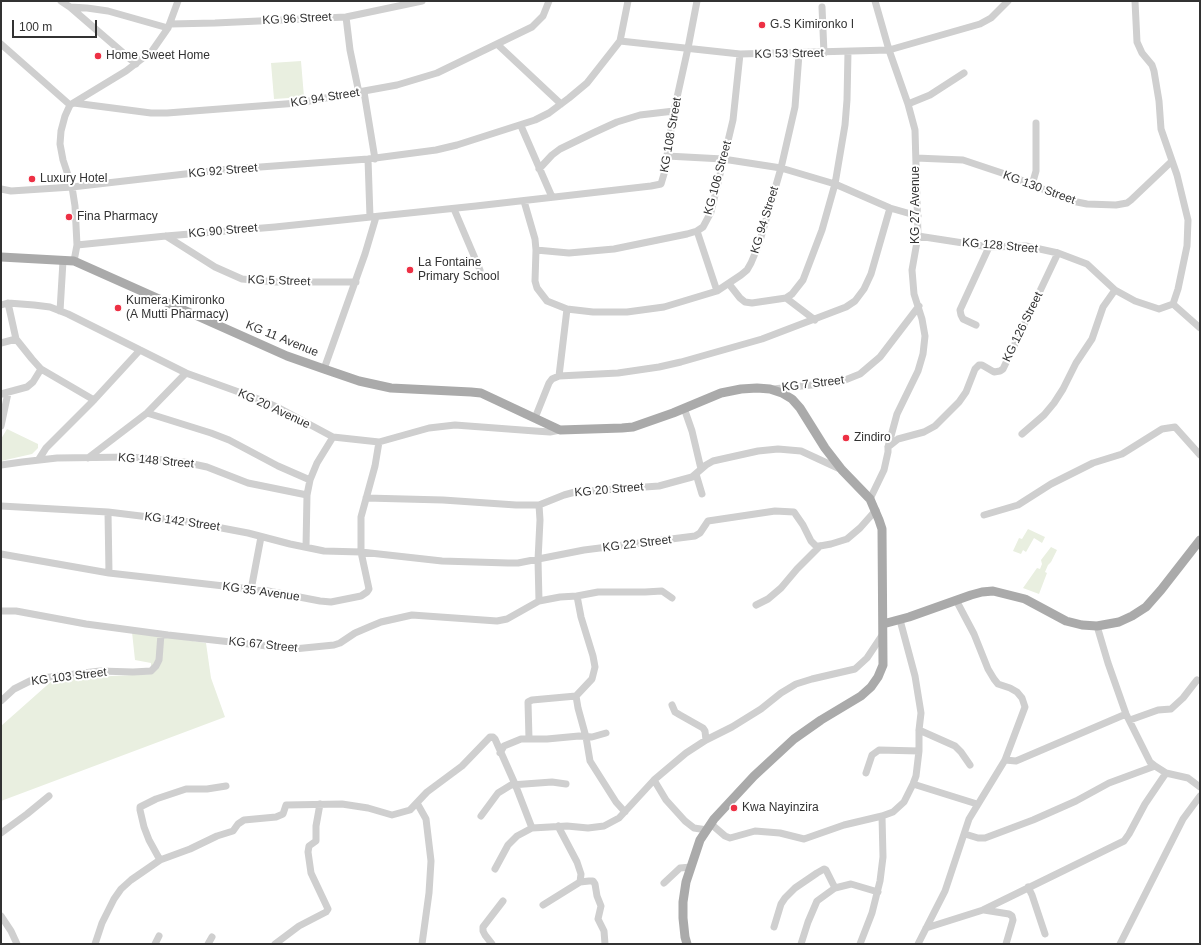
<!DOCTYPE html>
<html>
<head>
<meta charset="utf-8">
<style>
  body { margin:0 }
  #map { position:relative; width:1201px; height:945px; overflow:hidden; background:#fff; font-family:Arial,sans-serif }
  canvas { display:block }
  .frame { position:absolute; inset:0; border:2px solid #323232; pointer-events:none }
  .scale { position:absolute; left:12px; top:20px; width:85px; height:18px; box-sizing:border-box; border:2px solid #323232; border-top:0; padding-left:5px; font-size:12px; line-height:14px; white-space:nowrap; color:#323232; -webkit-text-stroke:3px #fff; paint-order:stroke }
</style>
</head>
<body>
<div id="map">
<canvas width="1201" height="945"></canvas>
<div class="frame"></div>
<div class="scale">100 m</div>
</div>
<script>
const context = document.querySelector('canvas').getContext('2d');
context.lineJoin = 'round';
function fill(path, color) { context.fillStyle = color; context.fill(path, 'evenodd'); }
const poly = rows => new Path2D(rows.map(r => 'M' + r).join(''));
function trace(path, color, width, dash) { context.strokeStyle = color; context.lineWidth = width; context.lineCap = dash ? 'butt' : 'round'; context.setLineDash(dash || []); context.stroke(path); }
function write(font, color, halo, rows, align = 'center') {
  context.font = font + ' Arial,sans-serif'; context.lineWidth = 4; context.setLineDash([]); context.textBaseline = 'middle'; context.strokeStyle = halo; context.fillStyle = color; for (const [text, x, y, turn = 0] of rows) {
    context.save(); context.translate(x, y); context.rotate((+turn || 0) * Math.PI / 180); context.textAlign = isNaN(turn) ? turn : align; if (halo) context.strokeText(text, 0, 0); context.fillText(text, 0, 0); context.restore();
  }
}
fill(poly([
  [301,61,304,97,274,99,271,63],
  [7,429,38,444,38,448,32,454,1,461,1,439],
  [1028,529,1045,537,1042,543,1034,538,1026,552,1023,550,1021,554,1013,551,1019,538,1022,539],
  [1051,547,1057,550,1051,562,1048,565,1045,572,1047,573,1039,594,1023,588,1037,568,1040,569,1042,564,1041,560],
  [132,632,206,643,211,678,225,717,1,801,1,726,54,679,151,674,151,663,135,660]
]), '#e9efe0');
trace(poly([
  [61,1,70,7,87,8,108,11,168,28],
  [1135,1,1137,42,1142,53,1152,65,1154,71,1159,101,1161,129,1177,175,1188,220,1187,246,1178,289,1173,304],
  [70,7,136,64],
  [822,7,824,53],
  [346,17,350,50,359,93],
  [170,24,215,23,346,17,422,1],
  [620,41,740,54,889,50,980,24,991,18,1008,1],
  [1,44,70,105],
  [497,44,561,104],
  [364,92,375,159],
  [74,103,151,113,167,113,298,103,397,85,437,73,532,27,543,16,549,1],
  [908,104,930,95,964,73],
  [521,126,552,197],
  [667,156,723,159,781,168,835,184,890,208,918,216],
  [916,158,963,160,1011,176,1072,201,1087,204,1116,205,1127,203,1131,200,1172,161],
  [368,159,370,217],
  [539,169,552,155,560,149,593,133,617,122,640,115,674,111],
  [1032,185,1036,171,1036,123],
  [1,189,11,191,72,187,220,170,368,159,436,150,457,145,535,120,549,113,569,98,587,83,620,41,628,1],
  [524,201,535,239,536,250,535,281,537,288,547,301,567,309,559,376,552,379,549,383,535,418],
  [454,209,480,270],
  [697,231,717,291],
  [166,236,215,267,242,279,276,282,356,282],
  [918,236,989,247,1026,246,1058,253,1087,264,1115,290,1135,301,1159,309,1173,304],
  [77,245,166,236,275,227,476,206,651,186,661,184,664,174,674,111,688,48,697,1],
  [536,250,569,253,614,249,687,234,697,231,703,227,711,212,733,120,740,54],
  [74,261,77,245,75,206,72,187,63,160,60,144,61,131,65,116,70,105,126,71,152,51,168,28,178,1],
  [729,284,740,298,745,302,752,303,786,298,792,294,803,280,822,230,835,184,845,125,847,100,848,52],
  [786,298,815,320],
  [8,303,16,339,32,359,41,369,94,400],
  [1173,304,1200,328],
  [1,305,8,303,34,305,50,307,68,314,186,373,261,400,279,408,333,437,379,442,429,428,455,425,535,431,550,432,560,430],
  [567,309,593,312,627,312,664,307,717,291,741,275,747,270,751,263,759,244,781,168,795,107,799,54],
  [60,311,63,261],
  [976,325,963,319,961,315,960,310,989,247],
  [1,343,16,339],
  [324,369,365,254,376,217],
  [559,376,618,373,659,367,681,362,762,339,846,307,855,301,864,289,871,274,890,208],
  [773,389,840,382,860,374,880,357,919,306],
  [1,394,27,387,33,382,41,369],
  [684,408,692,431,701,469],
  [147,413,211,433,229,440,278,466,310,480],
  [1,426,8,393],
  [1022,434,1044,415,1054,403,1063,389,1076,363,1092,339,1103,307,1115,290],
  [888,447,898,439,924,432,935,426,959,402,966,392,975,369,979,365,982,365,994,372,1000,371,1003,369,1058,253],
  [88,458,147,413,186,373],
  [39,459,46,448,94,400,140,350],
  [1,465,22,462,57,458,131,457,184,462,207,467,248,483,307,495],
  [696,474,702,494],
  [366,498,443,500,516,505,539,505,564,495,575,492,659,486,692,477,706,465,713,461,758,451,778,449,801,451,840,469],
  [870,499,884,470,888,452,888,447,897,414,918,371,923,354,925,336,922,319,914,294,912,270,918,236,915,130,908,104,889,50,875,1],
  [1,506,108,512,190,522,248,533,290,544,324,551,361,552,442,561,508,563,518,563,584,550,695,536,700,533,708,521,775,511,794,512,803,525,811,541,816,546,820,546,831,544,847,539,860,528,876,510],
  [108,512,109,573],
  [984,515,1018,505,1051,484,1093,463,1122,454,1162,429,1175,427,1200,455],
  [306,547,307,495,310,480,317,463,333,437],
  [1,554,109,573,268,591,320,601,331,602,361,596,367,592,369,589,361,552,361,517,375,466,379,442],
  [251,590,261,537],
  [539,601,538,560,540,520,539,505],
  [756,605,768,599,781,588,797,569,820,546],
  [1,611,16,611,86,624,168,635,294,649,334,645,340,643,355,633,369,627,381,622,412,615,497,621,507,619,539,601,560,597,577,596,598,592,645,592,662,591,672,598],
  [1097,626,1108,663,1126,714,1150,762,1155,766,1166,773,1188,778,1200,787],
  [576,696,592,679,595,667,593,656,581,617,577,596],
  [1,701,14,689,34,679,100,671,133,672,151,671,156,666,159,660,161,634],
  [672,705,675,712,680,715,703,728,705,731,706,740],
  [1130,720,1158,710,1171,709,1183,698,1197,680],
  [919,730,955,746,961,752,970,765],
  [529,739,528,702,532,700,576,696,578,708,586,737,590,761,616,802,625,812],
  [500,753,504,746,521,739,547,739,579,736,592,737,606,733],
  [1005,760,1016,761,1126,714],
  [866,773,872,755,879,750,919,751],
  [654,780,666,800,685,821,694,828,707,830],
  [913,784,977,804],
  [417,803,426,819,431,861,429,893,422,944],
  [481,816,498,793,511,785,552,782,566,784],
  [711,824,725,836,730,838,755,831,780,833,804,839,844,825,882,816,893,812,904,802,913,784,916,776,919,751,919,730,921,713,915,676,900,620],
  [1,833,27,814,49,796],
  [965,834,978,838,985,838,1033,820,1076,801,1109,783,1155,766],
  [160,860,149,840,144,827,140,810,140,807,156,799,186,789,207,789,226,786],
  [495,869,508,845,517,836,532,828,567,826,588,828,604,826,619,818,654,780,686,753,706,740,732,727,761,709,781,693,796,684,812,679,855,669,867,658,883,634],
  [580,882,589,881,593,881,595,884,597,896,601,906,598,919,604,931,605,944],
  [664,883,680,868,691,867],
  [1028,887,1032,895,1045,934],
  [543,905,580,882,581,874,577,862,558,826],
  [984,910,1009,914,1012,916,1013,920,1006,944],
  [1,916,11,931,17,944],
  [774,927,781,904,785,898,795,888,817,873,824,869,826,870,835,888],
  [926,928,983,910,1124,841,1129,834,1145,804,1166,773],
  [95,944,102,923,114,899,121,889,131,880,160,860,190,849,217,836,233,831,238,824,244,820,276,817,283,814,286,805,342,804,368,808,392,815,410,810,427,792,462,766,490,737,493,737,495,739,515,784,532,828],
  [155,944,159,936],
  [208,944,212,937],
  [275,944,299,926,326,912,328,909,311,873,308,852,309,846,316,841,316,826,320,804],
  [492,944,485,935,483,931,483,927,503,901],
  [801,944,808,922,817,901,828,893,835,888,851,884,878,892],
  [860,944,872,913,880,881,883,857,882,816],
  [918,944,945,891,969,819,1005,760,1025,707,1022,698,1017,692,1010,688,998,684,994,679,988,669,974,634,956,600],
  [1120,944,1183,819,1200,796]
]), '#cfcfcf', 7);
trace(poly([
  [1,257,74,261,287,356,324,369,359,381,391,388,471,392,481,393,560,430,622,428,633,427,673,413,721,393,741,389,757,388,770,389,782,393,792,399,800,408,825,448,842,470,870,499,879,520,882,529,883,665,878,677,871,687,861,696,821,720,794,739,754,776,714,819,700,840,686,882,683,902,683,918,685,937,687,944],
  [883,624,909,617,971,595,982,592,993,591,1025,599,1066,621,1082,625,1097,626,1119,622,1132,616,1146,607,1161,590,1200,540]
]), '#aaa', 9);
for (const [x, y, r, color] of [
  [762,25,4,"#ed3044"],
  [98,56,4,"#ed3044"],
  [32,179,4,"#ed3044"],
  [69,217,4,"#ed3044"],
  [410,270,4,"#ed3044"],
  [118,308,4,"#ed3044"],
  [846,438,4,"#ed3044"],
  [734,808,4,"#ed3044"]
]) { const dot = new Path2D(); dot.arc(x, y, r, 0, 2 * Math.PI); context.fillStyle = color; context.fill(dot); trace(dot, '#fff', 1.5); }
write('12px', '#323232', '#fff', [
  ["KG 96 Street",297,19,-3],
  ["KG 53 Street",789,54,-1],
  ["KG 94 Street",325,98,-9],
  ["KG 108 Street",671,135,-80],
  ["KG 92 Street",223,171,-5],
  ["KG 106 Street",718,178,-75],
  ["KG 130 Street",1039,188,20],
  ["KG 27 Avenue",916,205,-90],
  ["KG 94 Street",765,220,-73],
  ["KG 90 Street",223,231,-5],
  ["KG 128 Street",1000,246,5],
  ["KG 5 Street",279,281,2],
  ["KG 126 Street",1023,327,-64],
  ["KG 11 Avenue",282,339,22],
  ["KG 7 Street",813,384,-7],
  ["KG 20 Avenue",274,409,25],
  ["KG 148 Street",156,461,5],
  ["KG 20 Street",609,490,-5],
  ["KG 142 Street",182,522,8],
  ["KG 22 Street",637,544,-7],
  ["KG 35 Avenue",261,592,8],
  ["KG 67 Street",263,645,6],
  ["KG 103 Street",69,677,-7]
]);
write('12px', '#323232', '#fff', [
  ["G.S Kimironko I",770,25],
  ["Home Sweet Home",106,56],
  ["Luxury Hotel",40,179],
  ["Fina Pharmacy",77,217],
  ["La Fontaine",418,263],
  ["Primary School",418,277],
  ["Kumera Kimironko",126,301],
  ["(A Mutti Pharmacy)",126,315],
  ["Zindiro",854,438],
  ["Kwa Nayinzira",742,808]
], 'left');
</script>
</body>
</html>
